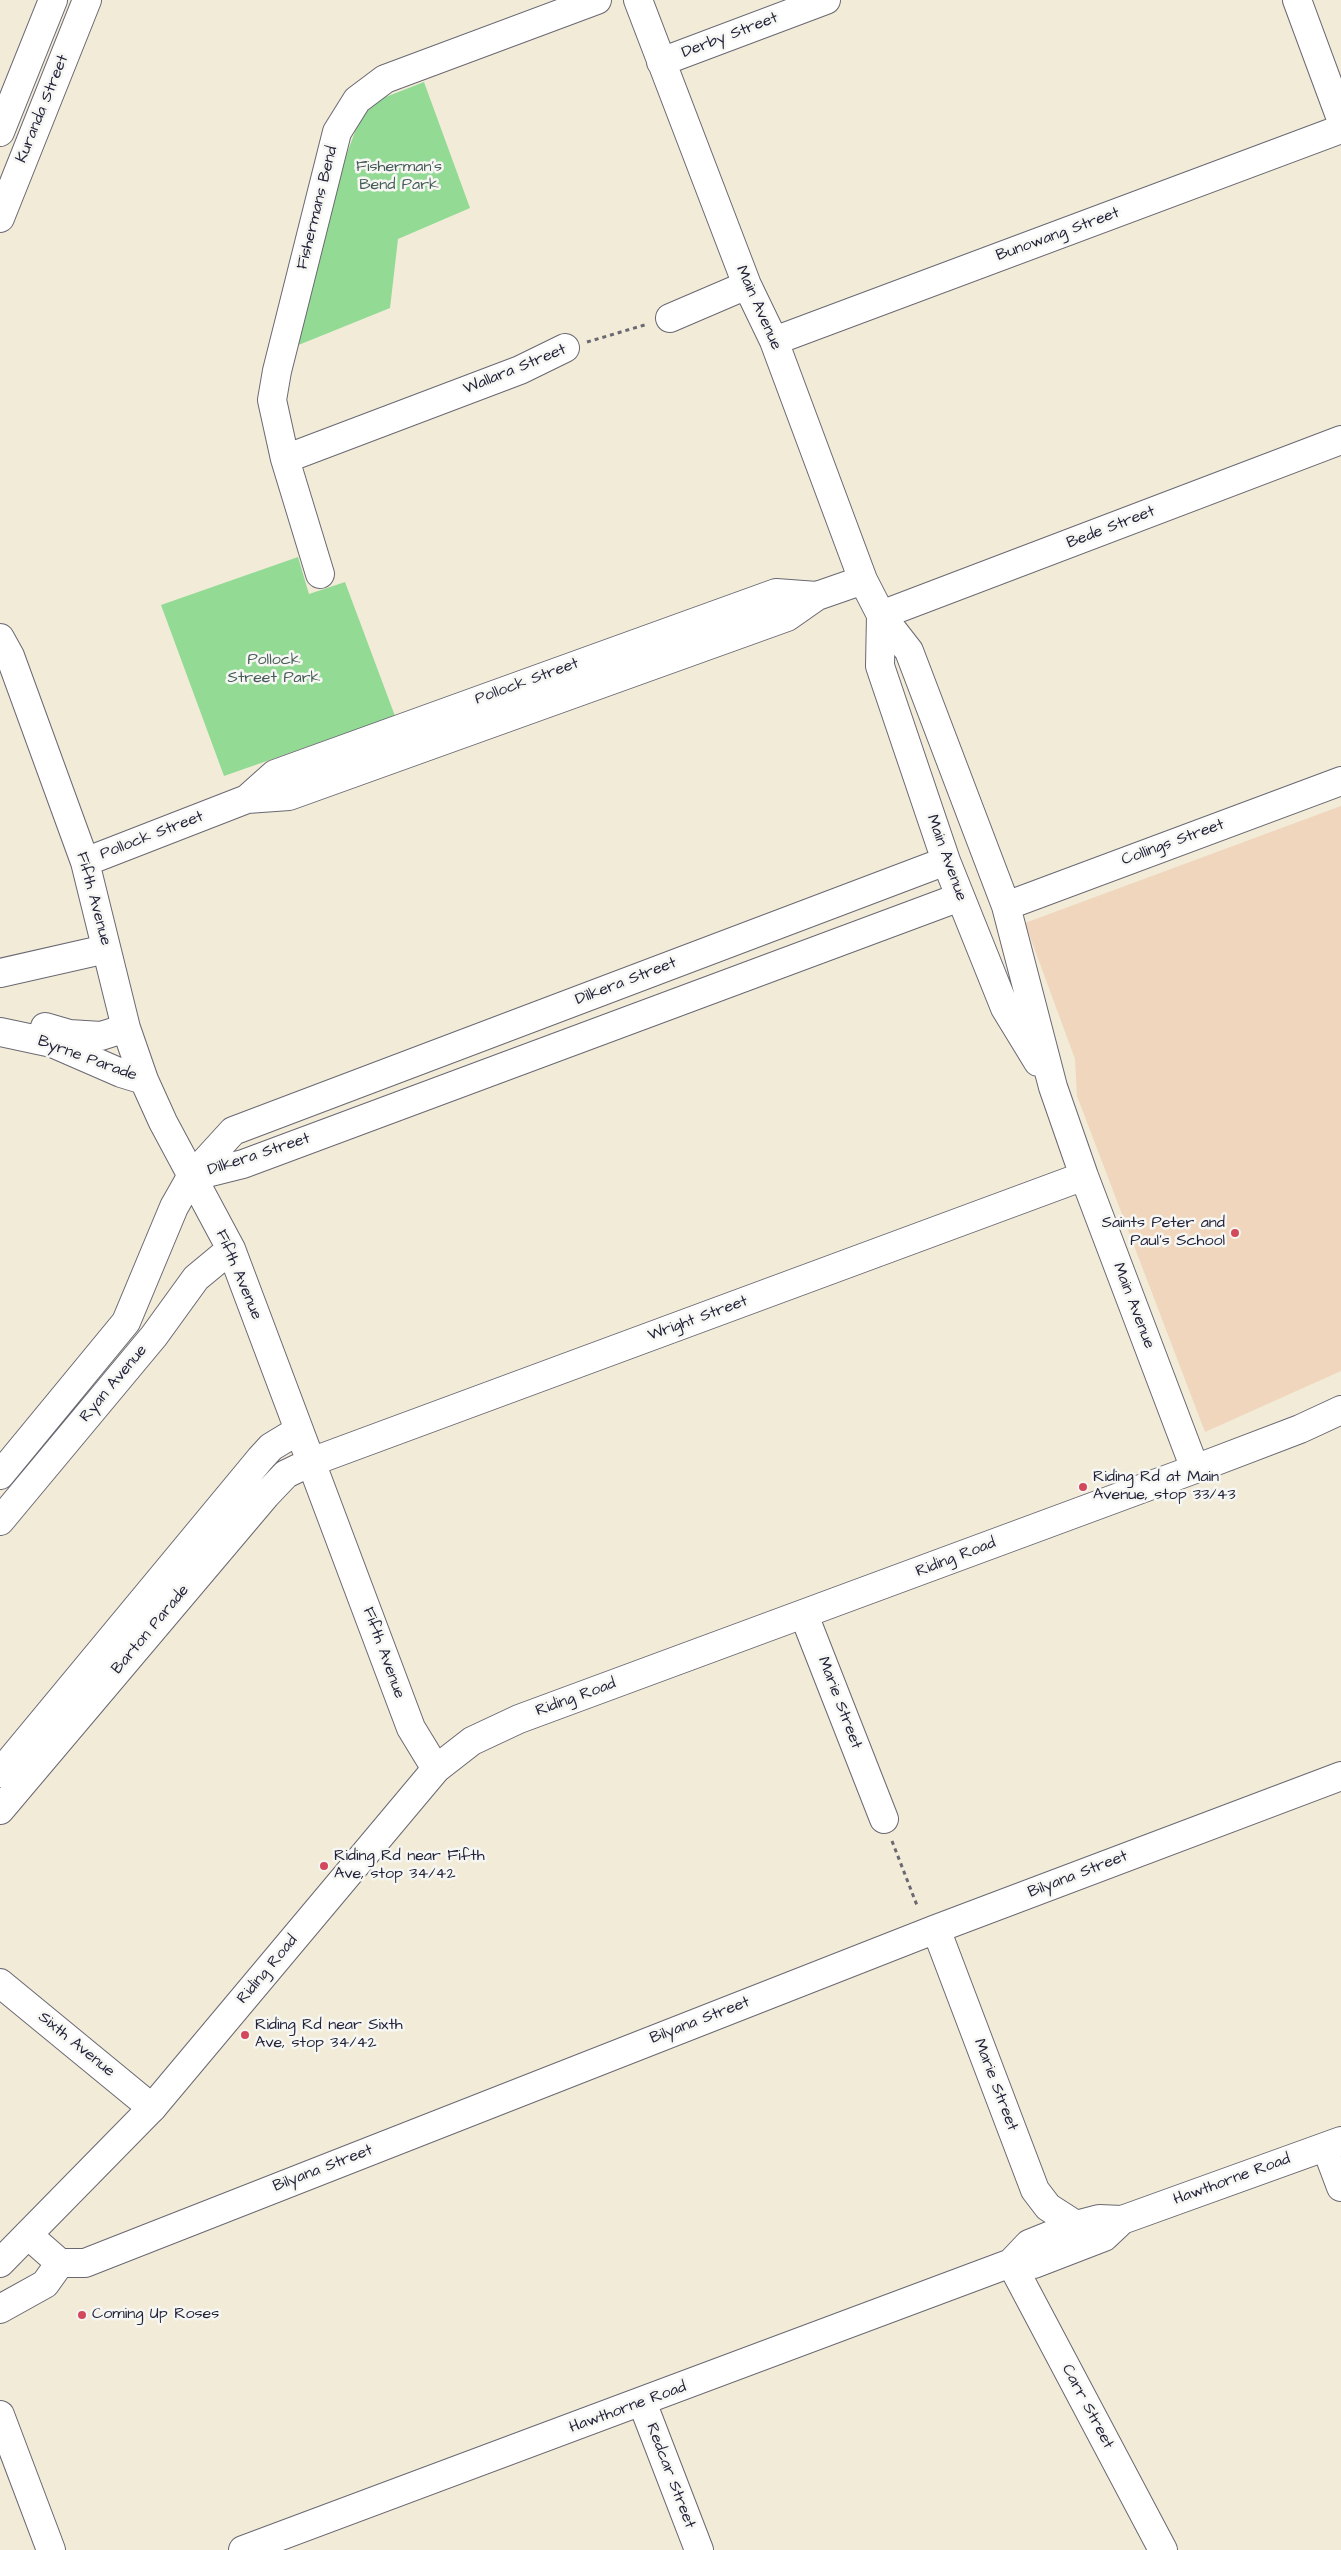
<!DOCTYPE html>
<html>
<head>
<meta charset="utf-8">
<style>
  body { margin:0 }
  canvas { display:block; background:#f1ebd8 }
</style>
</head>
<body>
<canvas width="1341" height="2550"></canvas>
<script>
const context = document.querySelector('canvas').getContext('2d');
context.lineJoin = 'round';
function fill(path, color) { context.fillStyle = color; context.fill(path, 'evenodd'); }
const poly = rows => new Path2D(rows.map(r => 'M' + r).join(''));
function trace(path, color, width, dash) { context.strokeStyle = color; context.lineWidth = width; context.lineCap = dash ? 'butt' : 'round'; context.setLineDash(dash || []); context.stroke(path); }
function write(font, color, halo, rows, align = 'center') {
  context.font = font + ' "Architects Daughter",sans-serif'; context.lineWidth = 5; context.setLineDash([]); context.textBaseline = 'middle'; context.strokeStyle = halo; context.fillStyle = color; for (const [text, x, y, turn = 0] of rows) {
    context.save(); context.translate(x, y); context.rotate((+turn || 0) * Math.PI / 180); context.textAlign = isNaN(turn) ? turn : align; if (halo) context.strokeText(text, 0, 0); context.fillText(text, 0, 0); context.restore();
  }
}
fill(poly([
  [1341,806,1341,1371,1205,1432,1077,1096,1075,1059,1025,923]
]), '#f0d6bc');
fill(poly([
  [424,82,470,208,398,239,390,308,296,346,347,153,361,116,383,98],
  [298,557,309,594,345,582,395,716,224,776,161,605]
]), '#93db95');
const minor = poly([
  [638,0,747,285,774,341,863,580,881,615,909,651,1006,906,1053,1087,1084,1176,1195,1469],
  [1297,0,1341,119],
  [661,62,826,0],
  [0,132,53,0],
  [0,218,87,0],
  [670,318,747,285],
  [774,341,1341,129],
  [285,459,520,370,565,348],
  [320,574,285,459,272,400,277,371,337,132,357,100,385,79,597,0],
  [881,615,880,666,946,861,1005,1008,1038,1062],
  [881,615,1341,440],
  [0,638,10,656,85,862,126,1028,144,1080,163,1122,231,1249,411,1728,436,1769],
  [247,799,275,774,776,593,817,596],
  [85,862,247,799,289,796,787,617,817,596,863,580],
  [1006,906,1341,781],
  [0,973,106,949],
  [45,1027,69,1034,101,1036,126,1028],
  [0,1032,52,1043,121,1073,144,1080],
  [191,1177,243,1164,960,897],
  [0,1475,126,1322,174,1207,191,1177,233,1131,946,861],
  [0,1521,154,1336,196,1278,231,1249],
  [804,1615,884,1819],
  [0,1773,260,1459,271,1447,299,1430],
  [0,1810,266,1495,286,1474,311,1462,1084,1176],
  [936,1929,1035,2190,1048,2207,1076,2225],
  [0,1983,152,2108],
  [1326,2147,1341,2187],
  [28,2235,60,2263,85,2263,936,1929,1341,1776],
  [1011,2263,1029,2244,1076,2225,1099,2219,1122,2220,1341,2141],
  [1011,2263,1163,2550],
  [0,2309,45,2284,60,2263],
  [642,2402,699,2550],
  [0,2415,51,2550],
  [243,2550,1011,2263,1034,2264,1104,2237,1122,2220]
]);
const major = poly([
  [0,2263,152,2108,436,1769,472,1741,519,1719,1195,1469,1300,1429,1341,1410]
]);
trace(minor, '#6a6872', 30);
trace(major, '#6a6872', 30);
trace(poly([
  [587,342,648,324],
  [892,1841,918,1908]
]), '#6a6872', 3, [4, 4]);
trace(minor, '#fff', 28);
trace(major, '#fff', 28);
for (const [x, y, r, color] of [
  [1235,1233,5,"#d1495b"],
  [1083,1487,5,"#d1495b"],
  [324,1866,5,"#d1495b"],
  [245,2035,5,"#d1495b"],
  [82,2315,5,"#d1495b"]
]) { const dot = new Path2D(); dot.arc(x, y, r, 0, 2 * Math.PI); context.fillStyle = color; context.fill(dot); trace(dot, '#f6f6f2', 2); }
write('16px', '#22223b', '#f6f6f2', [
  ["Derby Street",730,36,-21],
  ["Kuranda Street",43,109,-68],
  ["Fishermans Bend",318,208,-76],
  ["Bunowang Street",1058,235,-20],
  ["Main Avenue",758,308,66],
  ["Wallara Street",515,370,-22],
  ["Bede Street",1111,528,-21],
  ["Pollock Street",527,682,-20],
  ["Pollock Street",152,836,-21],
  ["Collings Street",1173,843,-20],
  ["Main Avenue",946,858,70],
  ["Fifth Avenue",93,899,75],
  ["Dilkera Street",626,982,-21],
  ["Byrne Parade",87,1059,20],
  ["Dilkera Street",259,1155,-18],
  ["Fifth Avenue",238,1275,67],
  ["Main Avenue",1133,1306,69],
  ["Wright Street",698,1319,-20],
  ["Ryan Avenue",114,1384,-50],
  ["Riding Road",956,1558,-21],
  ["Barton Parade",151,1630,-50],
  ["Fifth Avenue",383,1653,70],
  ["Riding Road",576,1698,-20],
  ["Marie Street",839,1703,69],
  ["Bilyana Street",1078,1875,-21],
  ["Riding Road",268,1970,-50],
  ["Bilyana Street",700,2021,-21],
  ["Sixth Avenue",76,2045,39],
  ["Marie Street",995,2085,69],
  ["Bilyana Street",323,2169,-21],
  ["Hawthorne Road",1232,2180,-20],
  ["Carr Street",1087,2407,62],
  ["Hawthorne Road",628,2408,-20],
  ["Redcar Street",670,2476,69]
]);
write('16px', '#445a56', '#f6f6f2', [
  ["Fisherman's",399,168],
  ["Bend Park",399,186],
  ["Pollock",274,661],
  ["Street Park",274,679]
]);
write('16px', '#22223b', '#f6f6f2', [
  ["Saints Peter and",1225,1224,"right"],
  ["Paul's School",1225,1242,"right"],
  ["Riding Rd at Main",1093,1478],
  ["Avenue, stop 33/43",1093,1496],
  ["Riding Rd near Fifth",334,1857],
  ["Ave, stop 34/42",334,1875],
  ["Riding Rd near Sixth",255,2026],
  ["Ave, stop 34/42",255,2044],
  ["Coming Up Roses",92,2315]
], 'left');
</script>
</body>
</html>
